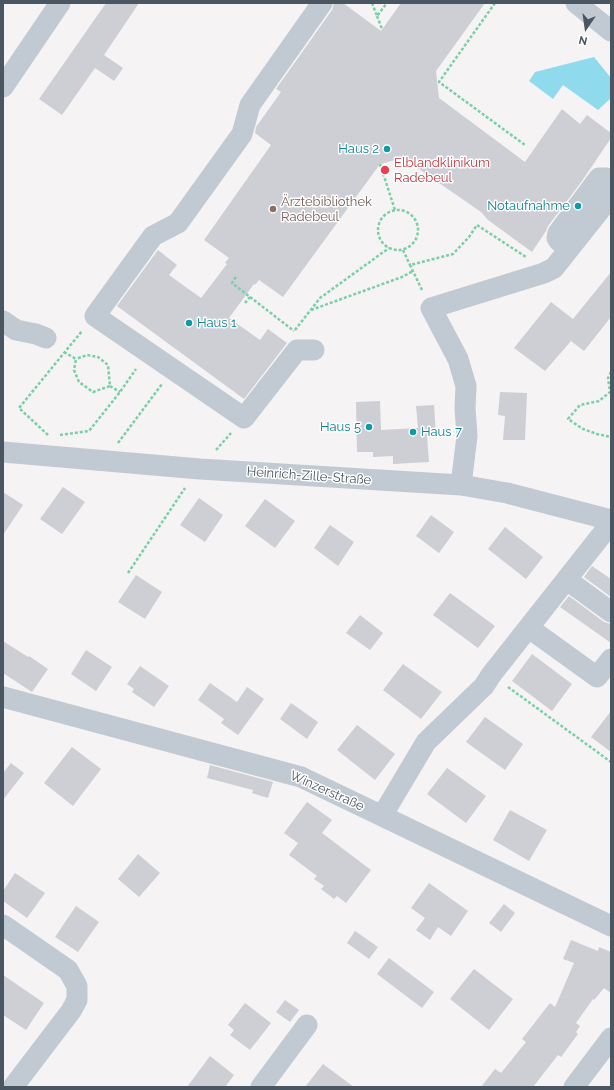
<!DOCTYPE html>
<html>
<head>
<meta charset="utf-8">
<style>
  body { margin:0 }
  #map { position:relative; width:614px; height:1090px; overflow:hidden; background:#f5f3f3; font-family:Raleway,sans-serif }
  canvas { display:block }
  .frame { position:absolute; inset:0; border:4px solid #4a5661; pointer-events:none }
  .north { position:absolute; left:566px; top:8px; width:40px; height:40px; -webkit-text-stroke:3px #fff; paint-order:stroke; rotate:193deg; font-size:11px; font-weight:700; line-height:16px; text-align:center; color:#4a5661 }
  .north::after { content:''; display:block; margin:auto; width:14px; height:18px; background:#4a5661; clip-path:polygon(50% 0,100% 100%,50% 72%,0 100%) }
</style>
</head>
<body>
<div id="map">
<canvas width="614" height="1090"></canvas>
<div class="frame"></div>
<div class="north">N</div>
</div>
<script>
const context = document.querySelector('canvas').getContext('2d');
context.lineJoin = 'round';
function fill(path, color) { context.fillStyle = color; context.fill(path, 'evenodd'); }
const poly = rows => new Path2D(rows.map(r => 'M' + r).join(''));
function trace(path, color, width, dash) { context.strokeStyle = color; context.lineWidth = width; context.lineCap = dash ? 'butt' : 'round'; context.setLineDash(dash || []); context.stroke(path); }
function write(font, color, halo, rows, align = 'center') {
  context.font = font + ' Raleway,sans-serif'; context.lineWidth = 3; context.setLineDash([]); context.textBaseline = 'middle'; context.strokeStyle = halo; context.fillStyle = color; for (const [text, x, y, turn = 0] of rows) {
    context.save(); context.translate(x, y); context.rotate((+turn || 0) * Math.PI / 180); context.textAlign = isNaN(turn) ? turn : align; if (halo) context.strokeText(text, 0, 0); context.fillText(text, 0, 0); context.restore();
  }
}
fill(poly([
  [594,57,611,78,611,98,598,110,563,85,553,99,529,81,535,72]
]), '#90daee');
fill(poly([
  [106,3,139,3,104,55,123,68,114,81,95,68,62,115,39,99],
  [334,3,343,3,381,31,401,3,485,3,436,71,439,98,525,162,562,109,580,124,587,115,611,133,611,138,582,181,548,226,546,231,532,252,488,220,481,212,403,158,380,164,283,297,259,280,255,285,254,284,229,318,260,340,268,329,287,343,244,399,117,306,158,250,177,265,169,275,201,298,227,264,225,263,229,258,204,240,271,145,255,133,256,127,281,92,276,89,332,10],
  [611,272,611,317,584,351,571,341,545,371,514,348,551,302,573,319],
  [500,392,527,393,525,440,503,440,505,416,498,415],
  [380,401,381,430,418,428,416,406,434,405,436,435,427,436,429,462,393,464,393,456,373,457,373,452,357,452,356,402],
  [63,487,85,502,62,534,40,519],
  [3,492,23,505,3,535],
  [199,498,223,515,205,542,180,525],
  [265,499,295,521,275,548,245,526],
  [431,515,454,532,439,553,416,536],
  [330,525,354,542,338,566,314,548],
  [505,527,543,557,526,579,488,549],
  [592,566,611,579,611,597,584,577],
  [136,575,162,592,145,619,118,602],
  [450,593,495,626,478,648,433,615],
  [569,596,604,622,611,624,611,643,560,607],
  [360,615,383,633,370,650,346,633],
  [3,641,28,657,29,656,48,669,32,692,3,673],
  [86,650,112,667,96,691,71,674],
  [532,654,572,684,552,711,512,681],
  [403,664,442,692,421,719,383,690],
  [140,666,169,686,154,707,132,692,134,689,127,684],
  [210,683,237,702,247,687,264,699,238,735,221,723,224,719,198,700],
  [291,703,318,722,307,739,280,719],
  [611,711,611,752,591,737],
  [485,717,523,744,505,770,466,742],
  [357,725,395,754,375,780,337,750],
  [72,747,101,769,73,806,44,783],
  [11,763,24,773,3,800,3,773],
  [210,765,273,782,268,798,252,793,253,790,207,778],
  [447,768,486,796,466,823,427,794],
  [307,802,332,820,322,833,371,870,346,903,337,896,334,899,321,889,324,886,314,879,317,876,289,855,298,843,284,833],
  [510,810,547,830,529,861,493,840],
  [138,854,160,873,139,897,118,879],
  [15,873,45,893,27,918,3,901,3,891],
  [429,883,468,911,451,936,438,927,430,940,416,930,425,918,411,908],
  [504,904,515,913,501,932,489,923],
  [76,906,99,922,78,952,55,937],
  [355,931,378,947,369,959,347,943],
  [571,940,598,951,599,947,611,952,611,993,604,988,594,1000,593,999,576,1023,580,1026,576,1032,578,1034,561,1057,558,1055,533,1087,481,1087,495,1069,501,1073,526,1042,522,1039,550,1003,555,1007,574,963,563,959],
  [389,958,434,992,422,1008,377,974],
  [474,969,513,999,489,1030,450,999],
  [3,975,44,1003,26,1030,3,1015],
  [285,1000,299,1010,290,1022,276,1012],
  [245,1003,271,1023,250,1050,230,1035,234,1030,228,1025],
  [210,1056,234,1075,225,1087,187,1087],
  [323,1064,354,1087,305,1087]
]), '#cdcfd5');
trace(poly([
  [372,3,377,16,387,3],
  [495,3,439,82,525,145],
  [377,16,382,29],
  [380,164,395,210],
  '378 230a20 20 0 1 1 40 0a20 20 0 1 1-40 0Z',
  [403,250,410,265],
  [236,277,232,283,294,331],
  [422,290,410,265,453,254,469,237,477,225,526,257],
  [245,303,250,297],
  [311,310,402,277,413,271],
  [295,330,320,298,389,248],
  [64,352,76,359,74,370,79,382,93,392,110,386,108,365,98,357,87,355,76,359],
  [611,372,608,378,610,392,599,401,580,405,568,419,583,429,597,434,611,437],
  [110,386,120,392],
  [48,435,19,408,82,331],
  [60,435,89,431,120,392,136,369],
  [118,443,162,384],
  [216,450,231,433],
  [128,573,185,488],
  [508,687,611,762]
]), '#7ad0a6', 2.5, [3, 2]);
trace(poly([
  [576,3,611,31],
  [3,87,60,3],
  [569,249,559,241,557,238,558,233,599,178,606,178,611,179],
  [3,321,16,330,36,334,46,338],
  [314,350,297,350,244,418,95,316,153,236,178,223,242,134,250,105,322,3],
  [3,452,200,469,461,485,507,493,611,520],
  [461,485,467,436,465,408,466,386,458,359,431,308,544,273,554,268,611,196],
  [567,580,611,612],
  [529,628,597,677,611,659],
  [3,697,301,777,611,926],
  [382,816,426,742,484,686,491,675,611,523],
  [3,925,68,970,77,986,77,1000,71,1011,13,1087],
  [261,1087,307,1025],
  [574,1087,611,1038]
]), '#c1cad2', 21);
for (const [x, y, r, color] of [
  [387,149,4,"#0f9aa8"],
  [385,170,5,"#e0444e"],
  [578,206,4,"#0f9aa8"],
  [273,209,4,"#8d6e63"],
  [189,323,4,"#0f9aa8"],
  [369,427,4,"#0f9aa8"],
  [413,432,4,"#0f9aa8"]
]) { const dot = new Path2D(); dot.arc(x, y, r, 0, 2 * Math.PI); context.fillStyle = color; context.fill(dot); trace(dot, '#fff', 1.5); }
write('13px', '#0d838f', '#fff', [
  ["Haus 2",379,149],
  ["Notaufnahme",570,206],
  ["Haus 1",197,323,"left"],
  ["Haus 5",361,427],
  ["Haus 7",421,432,"left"]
], 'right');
write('13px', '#be3a42', '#fff', [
  ["Elblandklinikum",394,163],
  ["Radebeul",394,178]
], 'left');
write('13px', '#785e54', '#fff', [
  ["Ärztebibliothek",281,202],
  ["Radebeul",281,217]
], 'left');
write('13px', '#4a5661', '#fff', [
  ["Heinrich-Zille-Straße",309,476,4],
  ["Winzerstraße",327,791,24]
]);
</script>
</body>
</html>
